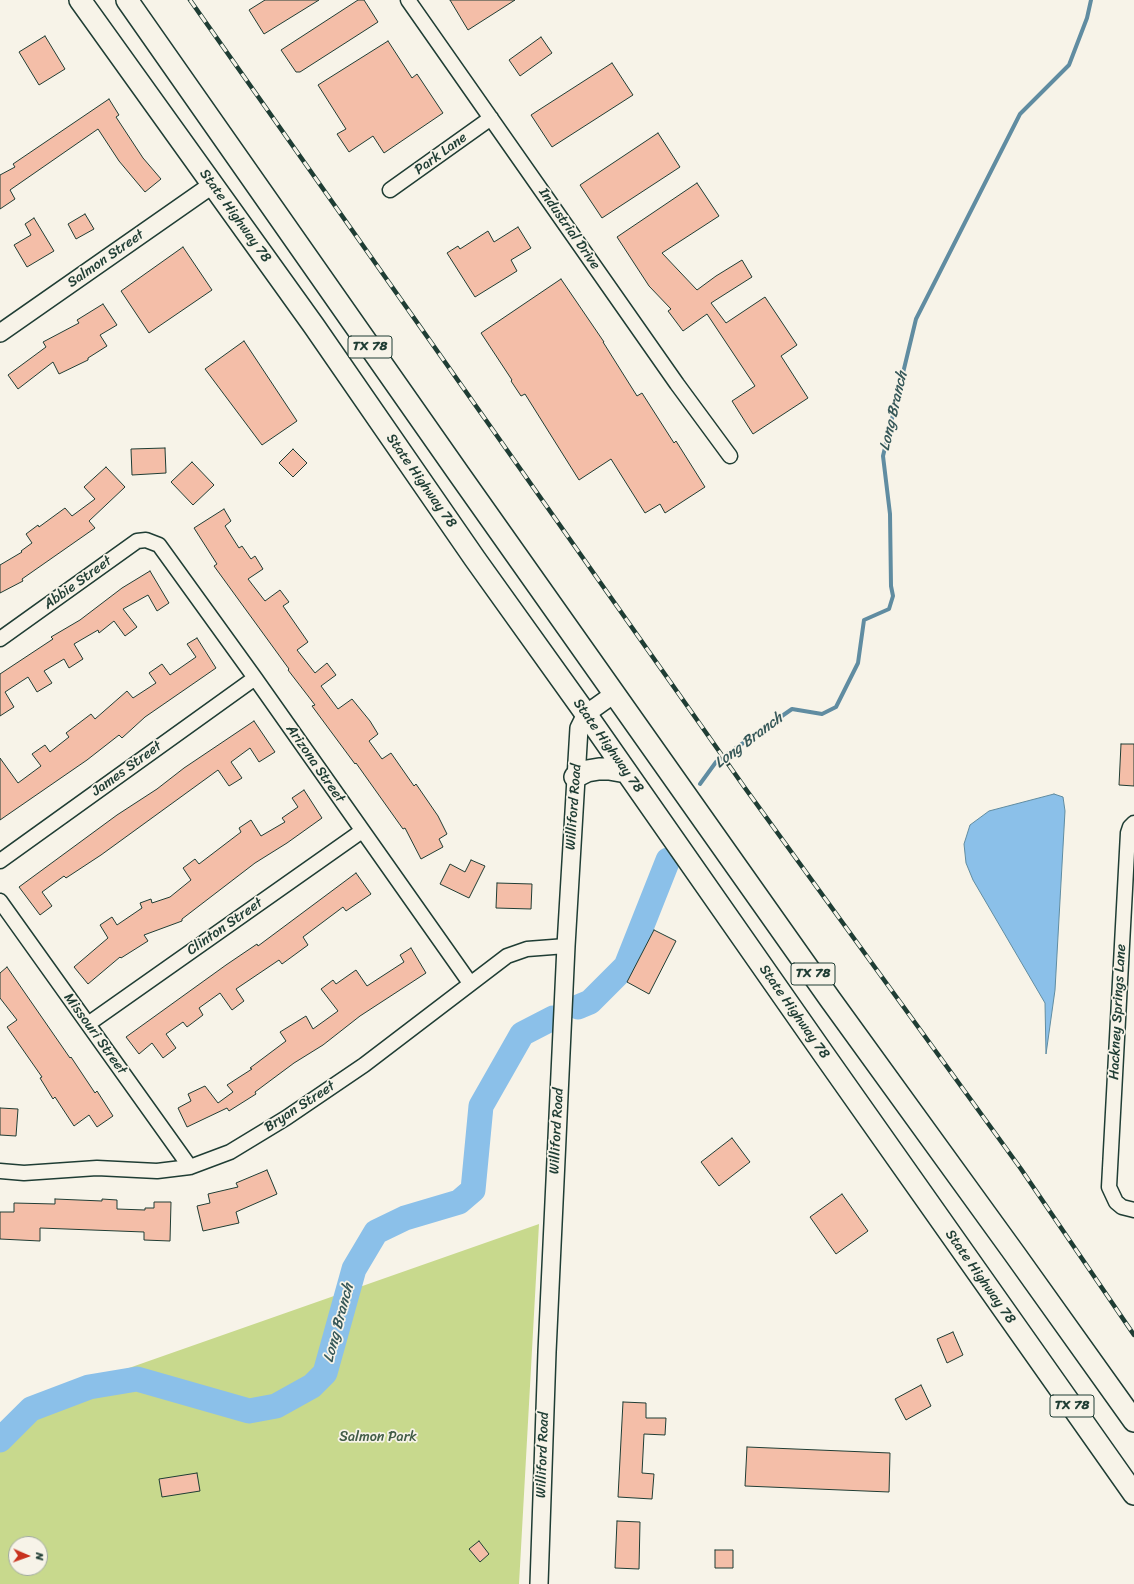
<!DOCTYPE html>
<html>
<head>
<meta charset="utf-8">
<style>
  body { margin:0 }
  #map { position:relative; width:1134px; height:1584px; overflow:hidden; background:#f7f3e8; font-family:Sriracha,sans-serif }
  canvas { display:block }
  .north { position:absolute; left:8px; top:1536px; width:40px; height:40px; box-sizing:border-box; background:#f7f3e8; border:1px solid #a1aaa0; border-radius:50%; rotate:92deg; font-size:11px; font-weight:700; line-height:16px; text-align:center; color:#1f3d34 }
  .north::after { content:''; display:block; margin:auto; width:14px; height:18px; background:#c8321e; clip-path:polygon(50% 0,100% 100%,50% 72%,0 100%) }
</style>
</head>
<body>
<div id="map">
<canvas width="1134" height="1584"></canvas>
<div class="north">N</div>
</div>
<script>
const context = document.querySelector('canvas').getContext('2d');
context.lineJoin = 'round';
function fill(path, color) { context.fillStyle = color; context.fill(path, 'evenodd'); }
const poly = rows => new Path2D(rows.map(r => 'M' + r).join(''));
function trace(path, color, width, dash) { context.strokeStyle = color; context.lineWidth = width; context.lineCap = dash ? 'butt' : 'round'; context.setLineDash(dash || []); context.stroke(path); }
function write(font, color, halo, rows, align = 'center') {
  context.font = font + ' Sriracha,sans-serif'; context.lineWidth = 3.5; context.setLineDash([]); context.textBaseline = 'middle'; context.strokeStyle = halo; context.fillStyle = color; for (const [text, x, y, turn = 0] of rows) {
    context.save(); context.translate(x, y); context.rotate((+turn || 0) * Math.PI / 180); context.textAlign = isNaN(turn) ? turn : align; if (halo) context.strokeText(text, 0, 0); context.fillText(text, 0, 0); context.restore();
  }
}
fill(poly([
  [539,1224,519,1584,0,1584,0,1448,52,1395],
  [16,1544,40,1544,40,1568,16,1568]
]), '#c8d98d');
const water = poly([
  [1054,794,1063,797,1065,811,1055,990,1046,1054,1045,1003,973,880,966,863,964,844,970,825,989,811,1054,794]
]);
fill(water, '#8bc0e9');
trace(water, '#608ca1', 1);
trace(poly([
  [700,784,716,762,792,709,822,714,836,707,858,663,864,620,889,609,893,596,891,586,890,514,883,456,916,319,1020,114,1069,65,1087,18,1091,0]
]), '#608ca1', 4);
trace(poly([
  [578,1007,590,1002,626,966,668,860],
  [0,1440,31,1409,89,1387,137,1379,249,1411,276,1406,312,1386,325,1373,354,1269,376,1232,405,1218,459,1202,473,1190,481,1106,522,1034,553,1018]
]), '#8bc0e9', 25);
const building = poly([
  [265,0,319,0,264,34,249,10,265,0],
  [358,0,364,0,378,22,300,72,296,72,281,50,358,0],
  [450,0,515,0,468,30,450,0],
  [45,36,65,69,39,85,19,52,45,36],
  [541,37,552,53,520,76,509,60,541,37],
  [388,41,412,78,417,74,443,113,384,153,373,136,349,152,337,134,346,129,318,85,388,41],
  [612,63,633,95,552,147,531,115,612,63],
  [109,99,119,115,116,117,143,158,161,179,145,192,119,161,98,129,10,190,15,199,0,209,0,175,15,167,13,164,109,99],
  [658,133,680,167,602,218,580,185,658,133],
  [697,183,719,216,662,253,697,290,716,276,742,260,752,277,711,303,726,323,765,297,797,345,781,356,808,398,753,434,732,401,755,386,707,314,683,331,668,311,671,309,649,286,617,237,697,183],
  [85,214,94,229,76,239,68,224,85,214],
  [34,218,54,251,27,267,14,245,31,235,25,224,34,218],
  [518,227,531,248,511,260,517,271,475,297,447,253,458,246,460,249,488,231,494,242,518,227],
  [183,247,212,290,149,333,121,291,183,247],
  [561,279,604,342,603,342,637,396,642,393,674,443,676,441,705,487,665,513,660,504,645,513,611,459,579,480,525,394,521,396,511,381,512,380,481,333,561,279],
  [103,304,117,325,100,335,107,346,88,358,88,360,59,374,53,362,18,389,8,375,46,347,43,342,79,323,77,320,103,304],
  [244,341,297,421,262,445,205,369,244,341],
  [165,448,166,473,132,475,131,449,165,448],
  [293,449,307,463,293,477,279,463,293,449],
  [192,462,214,485,193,505,171,482,192,462],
  [106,467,125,487,89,521,95,528,22,579,23,581,0,593,0,565,22,552,21,551,32,543,26,534,38,525,39,527,65,508,72,516,95,499,84,487,106,467],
  [224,509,231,521,225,526,239,548,242,546,251,559,255,556,263,569,248,579,265,601,280,590,289,602,283,606,308,642,297,650,315,673,327,663,336,675,321,686,338,709,352,699,370,721,378,734,369,741,382,759,391,753,414,786,416,784,438,816,447,834,439,839,443,847,421,859,405,828,403,829,356,763,355,764,312,706,315,705,288,670,289,669,214,566,217,564,194,528,224,509],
  [150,571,169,603,157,611,148,595,123,609,137,627,125,636,114,621,99,633,98,630,74,644,83,659,69,668,64,659,44,671,52,683,37,692,28,677,5,692,14,707,0,716,0,674,53,639,51,637,80,620,122,588,150,571],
  [197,638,216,668,145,717,122,738,119,735,87,760,0,820,0,758,18,783,41,766,32,754,45,745,50,752,69,737,66,733,91,714,95,719,127,691,133,698,156,683,149,673,162,664,170,675,196,657,187,644,197,638],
  [254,721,275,752,259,762,250,748,231,762,242,778,229,786,218,770,101,855,66,878,64,876,42,892,52,906,40,915,19,887,117,815,157,789,184,768,254,721],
  [1121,744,1134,744,1134,786,1119,785,1121,744],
  [304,790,322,818,287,843,255,863,182,919,182,921,144,935,148,941,121,958,120,957,88,984,74,967,108,938,100,925,112,917,117,925,142,908,140,903,151,899,152,903,170,897,191,880,183,868,195,859,199,864,241,832,239,828,251,820,261,836,285,822,282,818,298,807,292,798,304,790],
  [471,860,485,866,469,898,440,884,450,864,465,872,471,860],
  [356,873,371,894,346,911,343,907,303,937,308,945,282,964,279,960,236,989,244,1001,232,1010,220,993,199,1008,203,1015,187,1027,183,1022,166,1034,176,1048,163,1058,152,1043,139,1054,126,1037,226,965,257,944,258,946,356,873],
  [497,883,532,884,531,909,496,908,497,883],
  [654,930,676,941,649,994,627,982,654,930],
  [411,948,426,973,360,1016,323,1045,294,1063,255,1092,256,1094,229,1111,227,1108,187,1127,178,1108,191,1101,188,1094,205,1086,218,1103,233,1092,227,1085,252,1069,250,1068,286,1041,280,1032,306,1016,313,1029,338,1011,321,989,333,980,336,984,356,970,367,986,404,962,400,955,411,948],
  [7,967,70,1058,71,1057,95,1093,97,1091,113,1116,97,1127,89,1115,74,1126,55,1097,53,1099,40,1078,42,1077,7,1027,17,1020,0,998,0,973,7,967],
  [0,1108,18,1109,16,1136,0,1135,0,1108],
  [732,1138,750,1162,719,1186,701,1162,732,1138],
  [267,1170,277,1194,236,1212,239,1223,203,1231,197,1206,210,1203,208,1194,238,1187,236,1183,267,1170],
  [842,1194,868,1231,836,1254,810,1217,842,1194],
  [55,1199,102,1201,102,1199,117,1200,117,1209,145,1210,145,1208,154,1208,154,1202,171,1202,170,1241,144,1240,144,1232,40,1228,40,1241,0,1239,0,1212,14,1212,14,1203,55,1204,55,1199],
  [953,1332,963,1355,947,1363,937,1339,953,1332],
  [921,1385,931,1406,906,1420,895,1399,921,1385],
  [623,1402,646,1403,646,1418,666,1418,665,1435,644,1434,642,1473,654,1474,652,1499,618,1497,623,1402],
  [747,1447,890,1453,889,1492,745,1486,747,1447],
  [197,1473,200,1491,162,1497,159,1479,197,1473],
  [617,1521,640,1522,639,1569,615,1568,617,1521],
  [479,1541,489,1554,480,1562,469,1549,479,1541],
  [715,1550,733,1550,733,1568,715,1568,715,1550]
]);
fill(building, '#f4bea8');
trace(building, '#1f3d34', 1);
const minor = poly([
  [408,0,677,384,730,456],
  [390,190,491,118],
  [0,639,137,541,146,540,159,545,255,678,470,983],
  [1134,823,1130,827,1128,833,1109,1187,1116,1202,1122,1207,1134,1210],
  [0,861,255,678],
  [0,901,190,1167],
  [88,1024,362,831],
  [0,1171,24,1173,97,1168,157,1171,190,1167,230,1152,286,1118,364,1065,507,956,527,949,566,946]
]);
const tertiary = poly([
  [0,333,212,185],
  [539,1584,547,1352,566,946,579,728,586,714,614,694]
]);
const primary = poly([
  [80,0,314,326,475,559,586,714,825,1056,1134,1494],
  [127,0,459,474,830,999,1014,1253,1134,1421],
  [575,777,587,771,599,769,609,769,626,772]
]);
trace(minor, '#1f3d34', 17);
trace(tertiary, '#1f3d34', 20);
trace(primary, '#1f3d34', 24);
trace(minor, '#f7f3e8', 14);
trace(tertiary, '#f7f3e8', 17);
trace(primary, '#f7f3e8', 21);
const rail = poly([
  [190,0,745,788,1021,1169,1134,1335]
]);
trace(rail, '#1f3d34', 4.5);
trace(rail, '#f7f3e8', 3, [9]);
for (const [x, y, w] of [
  [370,347,44],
  [813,974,44],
  [1072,1406,44]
]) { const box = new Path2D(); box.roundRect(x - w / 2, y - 11, w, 22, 3); context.fillStyle = '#f7f3e8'; context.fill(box); trace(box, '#1f3d34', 1); }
write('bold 13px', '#1f3d34', null, [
  ["TX 78",370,347],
  ["TX 78",813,974],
  ["TX 78",1072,1406]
]);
write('14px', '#1f3d34', '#f7f3e8', [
  ["Park Lane",441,154,-36],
  ["State Highway 78",235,216,54],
  ["Industrial Drive",569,229,55],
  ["Salmon Street",106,259,-35],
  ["State Highway 78",421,481,55],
  ["Abbie Street",78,583,-36],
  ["State Highway 78",608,746,55],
  ["Arizona Street",315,764,55],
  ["James Street",127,769,-36],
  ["Williford Road",574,807,-86],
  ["Clinton Street",225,927,-35],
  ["State Highway 78",794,1012,55],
  ["Hackney Springs Lane",1118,1012,-87],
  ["Missouri Street",95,1034,54],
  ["Bryan Street",300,1107,-33],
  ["Williford Road",557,1131,-87],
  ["State Highway 78",980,1277,55],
  ["Williford Road",543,1455,-88]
]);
write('14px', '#415c46', '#f7f3e8', [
  ["Salmon Park",378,1437]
]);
write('italic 15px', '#355758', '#f7f3e8', [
  ["Long Branch",894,411,-77],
  ["Long Branch",749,741,-37],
  ["Long Branch",339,1323,-75]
]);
</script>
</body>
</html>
